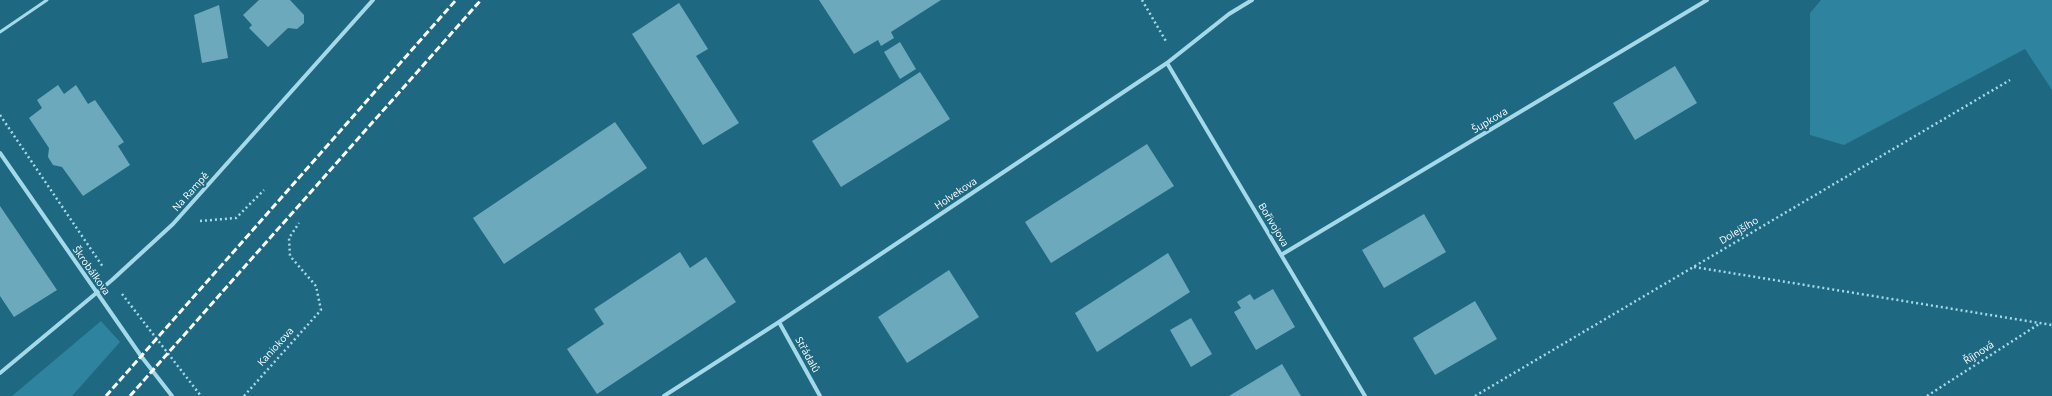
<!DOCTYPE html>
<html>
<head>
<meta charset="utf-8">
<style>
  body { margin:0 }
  canvas { display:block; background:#1e6881 }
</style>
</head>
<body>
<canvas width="2052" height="396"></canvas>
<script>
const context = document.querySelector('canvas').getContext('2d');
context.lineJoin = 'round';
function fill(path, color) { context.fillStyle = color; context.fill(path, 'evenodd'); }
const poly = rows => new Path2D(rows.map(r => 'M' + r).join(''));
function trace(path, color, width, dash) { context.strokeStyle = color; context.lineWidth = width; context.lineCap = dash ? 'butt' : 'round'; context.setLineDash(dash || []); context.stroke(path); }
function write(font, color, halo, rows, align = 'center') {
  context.font = font + ' "Open Sans",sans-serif'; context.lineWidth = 4; context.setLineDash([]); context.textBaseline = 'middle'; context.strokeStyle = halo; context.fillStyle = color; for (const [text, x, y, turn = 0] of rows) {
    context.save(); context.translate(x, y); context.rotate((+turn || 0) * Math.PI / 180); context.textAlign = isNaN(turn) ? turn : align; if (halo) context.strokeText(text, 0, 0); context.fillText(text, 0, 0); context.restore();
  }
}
fill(poly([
  [1821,0,2052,0,2052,90,2025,49,1844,145,1810,135,1810,13],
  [101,321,120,342,72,396,12,396]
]), '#2e839e');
fill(poly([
  [259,0,290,0,304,15,304,23,297,29,288,28,268,47,249,28,252,25,243,15],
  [819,0,941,0,891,32,894,38,881,46,878,40,854,54],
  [679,3,708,49,696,56,739,123,703,145,632,34],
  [219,5,228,58,202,63,194,15],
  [900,42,916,69,900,79,884,52],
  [1675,66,1697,103,1635,140,1613,103],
  [920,72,950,119,841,187,812,141],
  [58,85,64,94,76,85,88,104,95,100,124,142,118,146,130,165,83,196,62,167,53,165,48,157,49,148,29,118,42,108,37,100],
  [615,122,647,168,504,264,473,218],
  [1147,144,1174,186,1051,263,1025,222],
  [0,206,57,290,14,317,0,296],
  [1424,214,1446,252,1384,288,1362,250],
  [680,252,690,268,706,257,736,302,597,394,567,349,604,324,594,309],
  [1168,253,1190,292,1097,352,1075,313],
  [949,270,979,317,907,363,878,317],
  [1273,289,1295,327,1256,350,1234,312,1241,308,1237,302,1250,294,1254,300],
  [1475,301,1497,339,1435,375,1413,338],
  [1191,318,1212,354,1191,367,1170,330],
  [1282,364,1301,396,1229,396]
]), '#6da9bc');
trace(poly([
  [1142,0,1167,43],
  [0,115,103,267],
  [200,221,236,218,264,190],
  [1694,267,2052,325],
  [122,294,201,396],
  [244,396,321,310,316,286,290,256,289,238,299,223],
  [1475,396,2010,80],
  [1927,396,2039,324]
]), '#a4d9e9', 2.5, [2, 3]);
trace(poly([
  [0,32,47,0]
]), '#a4d9e9', 3);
trace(poly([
  [1167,63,1365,396],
  [0,153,141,356,172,396],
  [1281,255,1707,0],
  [779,322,820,396],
  [0,373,112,280,173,224,373,0],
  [664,396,779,322,1167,63,1229,14,1252,0]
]), '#a4d9e9', 4);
trace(poly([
  [106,396,456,0],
  [130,396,481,0]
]), '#fff', 3, [7, 3]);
write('10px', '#fff', '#1e6881', [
  ["Šupkova",1490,121,-31],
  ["Na Rampě",191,192,-48],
  ["Holvekova",956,194,-34],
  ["Bořivojova",1273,225,59],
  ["Dolejšího",1739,231,-31],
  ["Škrobálkova",91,271,55],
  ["Kaniokova",276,347,-48],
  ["Říjnová",1979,353,-33],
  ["Střádalů",807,355,61]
]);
</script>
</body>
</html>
